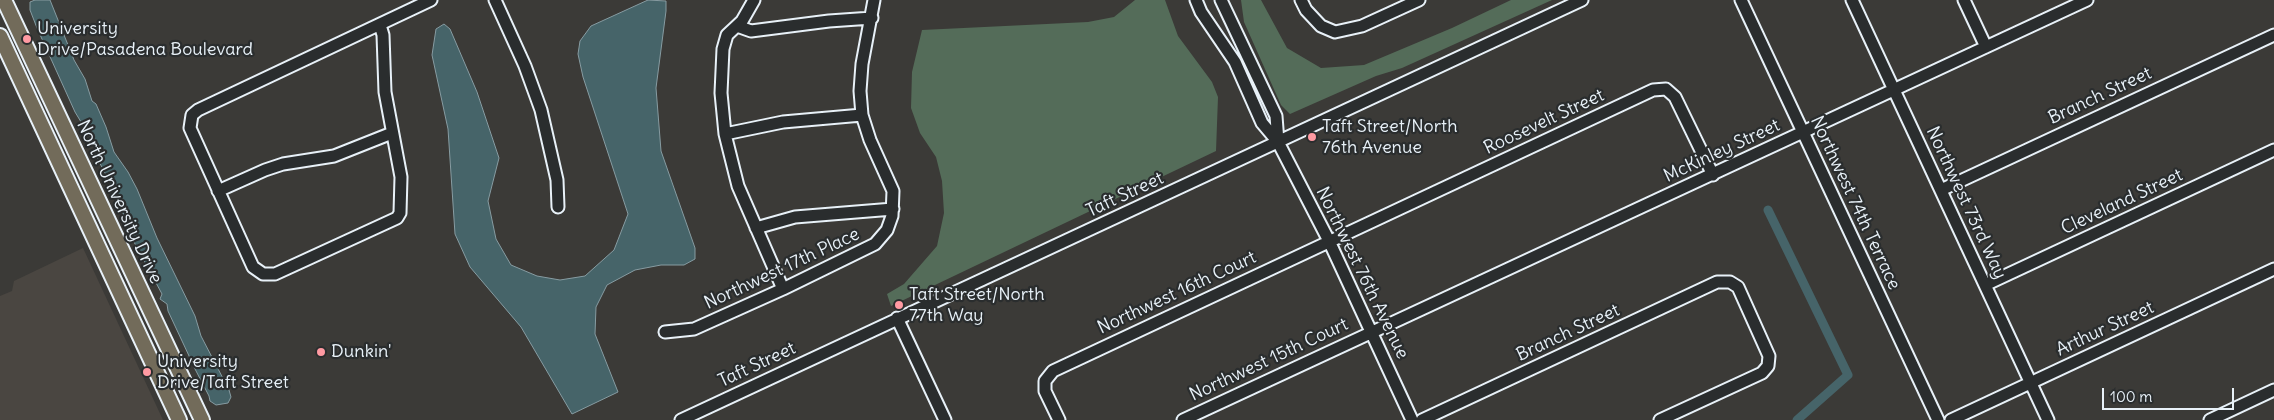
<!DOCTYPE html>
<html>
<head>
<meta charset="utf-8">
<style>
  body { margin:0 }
  #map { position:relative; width:2274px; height:420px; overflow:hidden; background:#3b3a37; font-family:Delius,sans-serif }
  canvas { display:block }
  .scale { position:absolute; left:2102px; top:388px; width:132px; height:22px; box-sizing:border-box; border:2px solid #e8f1f8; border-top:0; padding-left:6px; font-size:15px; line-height:18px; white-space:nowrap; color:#e8f1f8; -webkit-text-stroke:4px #2a2d2e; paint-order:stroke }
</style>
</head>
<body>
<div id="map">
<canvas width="2274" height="420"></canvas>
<div class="scale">100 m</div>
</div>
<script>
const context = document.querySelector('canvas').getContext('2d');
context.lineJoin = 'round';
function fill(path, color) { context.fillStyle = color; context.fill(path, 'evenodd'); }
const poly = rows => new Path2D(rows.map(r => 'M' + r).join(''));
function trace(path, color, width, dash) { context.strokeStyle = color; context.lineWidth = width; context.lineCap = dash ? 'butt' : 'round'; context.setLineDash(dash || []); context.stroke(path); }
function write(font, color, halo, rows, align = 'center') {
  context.font = font + ' Delius,sans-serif'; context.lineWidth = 4.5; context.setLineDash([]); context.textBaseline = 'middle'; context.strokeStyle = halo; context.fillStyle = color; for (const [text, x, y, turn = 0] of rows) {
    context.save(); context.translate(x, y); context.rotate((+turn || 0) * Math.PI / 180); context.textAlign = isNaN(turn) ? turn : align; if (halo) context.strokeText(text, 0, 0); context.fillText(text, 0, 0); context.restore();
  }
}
fill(poly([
  [83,248,163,420,0,420,0,296,12,291,14,281]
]), '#4a4641');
fill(poly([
  [1135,0,1165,0,1178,36,1212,82,1218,97,1216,151,891,306,887,294,904,284,937,246,944,213,942,181,936,157,920,133,911,108,912,72,922,30,1088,22,1114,17],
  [1241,0,1261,0,1287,48,1321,68,1364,65,1452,28,1511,0,1552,0,1402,68,1376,76,1290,114,1281,105,1244,22]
]), '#546c59');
const water = poly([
  [35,0,50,0,74,60,85,79,92,101,96,104,106,127,114,152,128,172,137,189,157,238,195,316,201,336,229,390,231,397,228,403,216,405,210,401,209,396,194,367,194,360,190,358,168,311,167,304,160,299,162,294,134,242,115,192,95,154,95,145,75,112,37,28,30,10,30,2,35,0],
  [648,0,666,1,666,11,656,88,661,151,695,248,695,259,684,265,661,265,635,270,607,285,596,307,595,334,618,392,572,414,521,327,470,267,455,234,448,129,432,55,436,29,444,24,450,29,477,92,499,158,488,201,496,239,511,265,537,276,560,280,585,276,614,250,628,214,583,77,578,54,580,41,591,26,648,0]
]);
fill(water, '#466469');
trace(water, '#879ca2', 1);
trace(poly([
  [1768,210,1848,375,1797,420]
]), '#466469', 9);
const minor = poly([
  [495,0,525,66,541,110,557,180,558,207],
  [754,0,742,21,727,35,723,49,721,93,725,134,738,186,783,289],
  [1196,0,1201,12,1235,62,1262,123,1278,142,1329,241,1412,420],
  [1221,0,1276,116,1278,142],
  [1301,0,1306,10,1321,26,1335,32,1362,26,1419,0],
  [1741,0,1938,420],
  [1852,0,2048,420],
  [1964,0,1986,47],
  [380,25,383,35,385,92,401,177,400,213,397,218,275,274,263,274,253,267,190,128,192,115,198,110,431,0],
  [737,26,751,31,829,21,872,18],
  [725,134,783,122,862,115],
  [1941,190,2274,35],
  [218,191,265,170,283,164,334,156,392,133],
  [756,228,795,217,893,209],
  [1985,285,2274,150],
  [897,318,945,420],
  [665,332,694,329,783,289,875,244,887,230,892,216,893,191,870,140,862,115,860,91,862,64,874,0],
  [681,420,1582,0],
  [1059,420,1045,391,1045,381,1053,371,1653,90,1666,89,1675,97,1713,175],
  [1183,420,2087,0],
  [1422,420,1717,282,1730,282,1738,287,1769,356,1768,366,1762,373,1660,420],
  [1951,420,2274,269],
  [2210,420,2274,390]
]);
const major = poly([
  [4,0,202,420],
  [0,36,179,420]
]);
trace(minor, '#e8f1f8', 15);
trace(major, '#e8f1f8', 18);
trace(minor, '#2a2d2e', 11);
trace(major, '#726b5a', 14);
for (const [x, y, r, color] of [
  [27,39,5,"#ff9aa2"],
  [1312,137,5,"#ff9aa2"],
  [899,305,5,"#ff9aa2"],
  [321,352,5,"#ff9aa2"],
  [147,372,5,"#ff9aa2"]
]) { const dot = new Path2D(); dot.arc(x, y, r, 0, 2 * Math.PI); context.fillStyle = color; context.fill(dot); trace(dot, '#2a2d2e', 2); }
write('18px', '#e8f1f8', '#2a2d2e', [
  ["University",37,29],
  ["Drive/Pasadena Boulevard",37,50],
  ["Taft Street/North",1322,127],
  ["76th Avenue",1322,148],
  ["Taft Street/North",909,295],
  ["77th Way",909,316],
  ["Dunkin'",331,352],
  ["University",157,362],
  ["Drive/Taft Street",157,383]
], 'left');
write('18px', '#e8f1f8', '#2a2d2e', [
  ["Branch Street",2100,96,-25],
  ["Roosevelt Street",1544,122,-25],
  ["McKinley Street",1722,151,-25],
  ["Taft Street",1125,195,-25],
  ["North University Drive",119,202,65],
  ["Cleveland Street",2122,202,-25],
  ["Northwest 74th Terrace",1855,203,65],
  ["Northwest 73rd Way",1966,203,65],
  ["Northwest 17th Place",782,269,-25],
  ["Northwest 76th Avenue",1362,273,64],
  ["Northwest 16th Court",1177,293,-25],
  ["Arthur Street",2105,329,-25],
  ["Branch Street",1568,333,-25],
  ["Northwest 15th Court",1269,360,-25],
  ["Taft Street",757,365,-25]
]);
</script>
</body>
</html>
